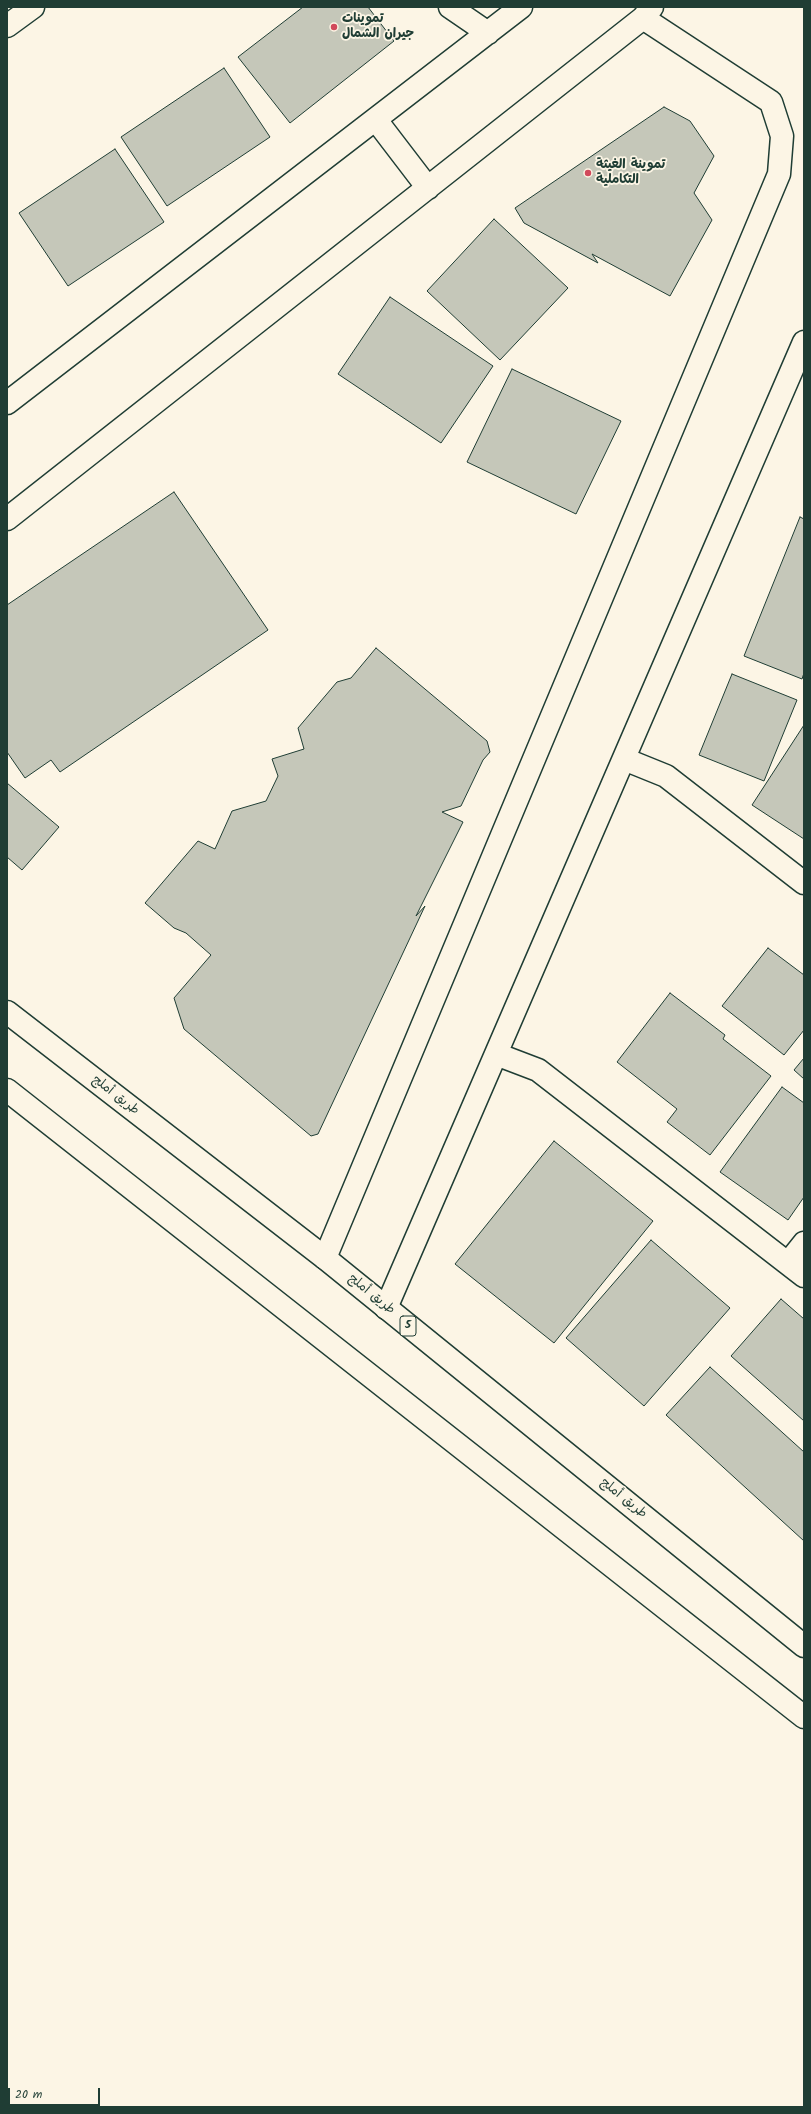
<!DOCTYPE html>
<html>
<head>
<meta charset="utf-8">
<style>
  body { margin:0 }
  #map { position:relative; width:811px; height:2114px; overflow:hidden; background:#fcf5e5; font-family:Kalam,sans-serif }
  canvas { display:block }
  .frame { position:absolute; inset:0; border:8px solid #1f3d34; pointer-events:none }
  .scale { position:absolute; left:8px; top:2088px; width:92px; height:18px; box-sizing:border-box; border:2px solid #1f3d34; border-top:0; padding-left:5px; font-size:12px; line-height:14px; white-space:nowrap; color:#1f3d34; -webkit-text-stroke:3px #fcf5e5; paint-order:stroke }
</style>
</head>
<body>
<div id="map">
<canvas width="811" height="2114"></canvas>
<div class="frame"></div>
<div class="scale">20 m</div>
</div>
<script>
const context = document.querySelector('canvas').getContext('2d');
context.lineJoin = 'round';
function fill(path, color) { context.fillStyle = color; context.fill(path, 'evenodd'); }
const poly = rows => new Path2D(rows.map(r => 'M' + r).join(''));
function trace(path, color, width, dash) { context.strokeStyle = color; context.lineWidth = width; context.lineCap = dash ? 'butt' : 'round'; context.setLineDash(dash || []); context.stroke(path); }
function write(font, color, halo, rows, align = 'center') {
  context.font = font + ' Kalam,"Playpen Sans Arabic",sans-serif'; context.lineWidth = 3.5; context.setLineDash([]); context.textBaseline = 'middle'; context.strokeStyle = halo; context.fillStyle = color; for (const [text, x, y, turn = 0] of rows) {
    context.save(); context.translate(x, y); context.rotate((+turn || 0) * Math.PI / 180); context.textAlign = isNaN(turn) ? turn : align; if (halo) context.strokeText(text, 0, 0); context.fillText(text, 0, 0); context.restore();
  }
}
const building = poly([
  [303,7,368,7,394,41,290,123,238,57,303,7],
  [224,68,270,137,167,206,121,137,224,68],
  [664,107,690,121,714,156,694,193,712,220,670,296,592,254,598,263,524,223,515,208,664,107],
  [115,149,164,222,68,286,19,213,115,149],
  [494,219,568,288,500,360,427,291,494,219],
  [390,297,493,366,441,443,338,374,390,297],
  [512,369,621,421,576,514,467,462,512,369],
  [174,492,268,630,60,772,51,760,25,778,7,752,7,605,174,492],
  [800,517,804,519,804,673,802,679,744,656,800,517],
  [376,648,487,741,490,752,483,760,461,806,442,812,463,822,416,916,425,906,318,1134,311,1136,184,1029,174,998,211,955,186,933,174,928,145,903,198,841,215,849,232,811,266,801,278,776,272,759,304,749,298,728,337,682,351,678,376,648],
  [732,674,797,700,764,781,699,755,732,674],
  [804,725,804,839,752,805,804,725],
  [7,783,59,827,22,870,7,857,7,783],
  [768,948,804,975,804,1030,784,1055,722,1006,768,948],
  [670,993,725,1035,723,1039,771,1076,710,1155,667,1122,677,1109,617,1062,670,993],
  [804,1058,804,1079,794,1070,804,1058],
  [782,1087,804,1103,804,1197,788,1220,720,1172,782,1087],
  [554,1141,653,1221,554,1343,455,1264,554,1141],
  [651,1240,730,1308,644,1406,566,1338,651,1240],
  [781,1299,804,1319,804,1421,731,1356,781,1299],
  [710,1367,804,1452,804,1541,666,1415,710,1367]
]);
fill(building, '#c5c7b9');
trace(building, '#1f3d34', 1);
const street = poly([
  [450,7,488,33],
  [7,26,33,7],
  [376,120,428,188],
  [7,403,521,7],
  [7,519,643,18,652,7],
  [624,759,666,776,804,883],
  [496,1054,538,1070,804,1276],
  [325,1258,779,174,782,136,771,102,643,18],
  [788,1263,804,1243],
  [386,1308,804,342]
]);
const highway = poly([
  [7,1012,325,1258,804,1646],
  [7,1090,804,1717]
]);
trace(street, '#1f3d34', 25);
trace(highway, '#1f3d34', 25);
trace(street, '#fcf5e5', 22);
trace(highway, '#fcf5e5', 22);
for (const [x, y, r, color] of [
  [334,27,4,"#d1495b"],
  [588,173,4,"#d1495b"]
]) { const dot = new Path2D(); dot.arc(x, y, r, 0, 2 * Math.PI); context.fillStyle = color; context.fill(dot); trace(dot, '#fcf5e5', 1.5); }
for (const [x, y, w] of [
  [408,1326,16]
]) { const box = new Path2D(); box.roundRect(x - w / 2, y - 10, w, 20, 3); context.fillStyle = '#fcf5e5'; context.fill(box); trace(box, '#1f3d34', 1); }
write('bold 12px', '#1f3d34', null, [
  ["5",408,1326]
]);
write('bold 13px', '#1f3d34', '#fcf5e5', [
  ["تموينات",342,20],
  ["جيران الشمال",342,35],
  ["تموينة الغيثة",596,166],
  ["التكاملية",596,181]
], 'left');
write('13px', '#1f3d34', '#fcf5e5', [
  ["طريق أملج",115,1096,38],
  ["طريق أملج",371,1295,39],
  ["طريق أملج",623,1499,39]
]);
</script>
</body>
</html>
